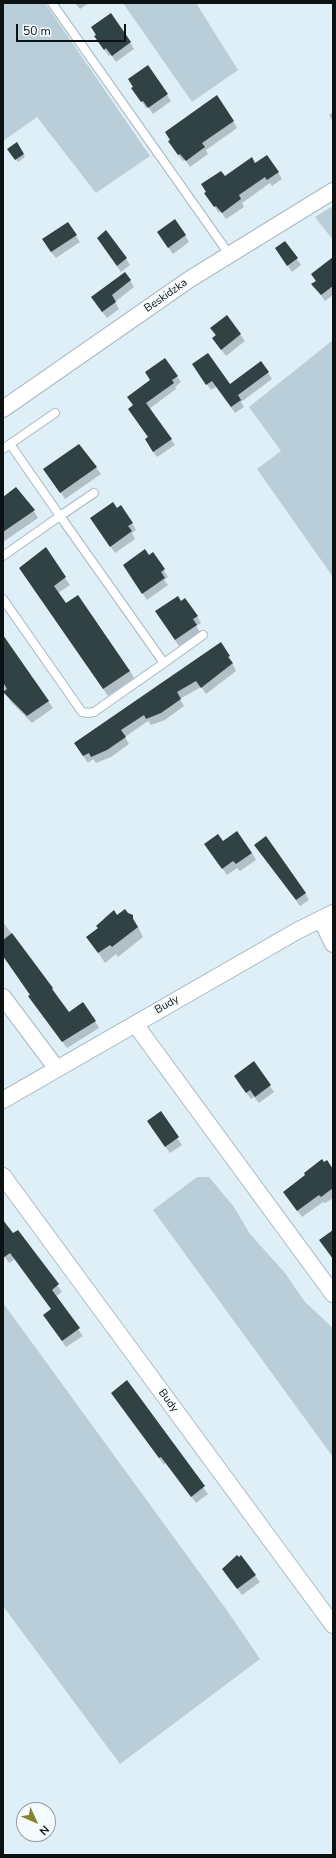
<!DOCTYPE html>
<html>
<head>
<meta charset="utf-8">
<style>
  body { margin:0 }
  #map { position:relative; width:336px; height:1858px; overflow:hidden; background:#dfeff8; font-family:"Nunito Sans",sans-serif }
  canvas { display:block }
  .frame { position:absolute; inset:0; border:4px solid #0c1114; pointer-events:none }
  .north { position:absolute; left:16px; top:1802px; width:40px; height:40px; box-sizing:border-box; background:#f4fbfe; border:1px solid #979da0; border-radius:50%; rotate:135deg; font-size:11px; font-weight:700; line-height:16px; text-align:center; color:#0c1114 }
  .north::after { content:''; display:block; margin:auto; width:14px; height:18px; background:#86832c; clip-path:polygon(50% 0,100% 100%,50% 72%,0 100%) }
  .scale { position:absolute; left:16px; top:24px; width:110px; height:18px; box-sizing:border-box; border:2px solid #0c1114; border-top:0; padding-left:5px; font-size:12px; line-height:14px; white-space:nowrap; color:#0c1114; -webkit-text-stroke:3px #f4fbfe; paint-order:stroke }
</style>
</head>
<body>
<div id="map">
<canvas width="336" height="1858"></canvas>
<div class="frame"></div>
<div class="north">N</div>
<div class="scale">50 m</div>
</div>
<script>
const context = document.querySelector('canvas').getContext('2d');
context.lineJoin = 'round';
function fill(path, color) { context.fillStyle = color; context.fill(path, 'evenodd'); }
const poly = rows => new Path2D(rows.map(r => 'M' + r).join(''));
function trace(path, color, width, dash) { context.strokeStyle = color; context.lineWidth = width; context.lineCap = dash ? 'butt' : 'round'; context.setLineDash(dash || []); context.stroke(path); }
function write(font, color, halo, rows, align = 'center') {
  context.font = font + ' "Nunito Sans",sans-serif'; context.lineWidth = 4; context.setLineDash([]); context.textBaseline = 'middle'; context.strokeStyle = halo; context.fillStyle = color; for (const [text, x, y, turn = 0] of rows) {
    context.save(); context.translate(x, y); context.rotate((+turn || 0) * Math.PI / 180); context.textAlign = isNaN(turn) ? turn : align; if (halo) context.strokeText(text, 0, 0); context.fillText(text, 0, 0); context.restore();
  }
}
fill(poly([
  [3,3,45,3,150,156,96,193,37,117,3,141],
  [123,3,196,3,238,70,192,102],
  [333,206,333,240,315,217],
  [333,340,333,577,257,469,281,451,249,407],
  [197,1177,209,1177,234,1207,250,1234,285,1273,305,1302,333,1328,333,1457,153,1210],
  [3,1303,226,1609,260,1659,120,1764,3,1606]
]), '#b9ced9');
fill(poly([
  [75,3,89,3,80,9],
  [130,42,134,49,116,62,111,55,109,56,99,43],
  [132,88,167,95,171,101,153,114,148,107,146,108],
  [333,112,333,122,329,115],
  [233,121,237,128,206,150,208,154,190,167,185,160,183,161,173,148],
  [17,144,25,157,18,162,9,149],
  [255,164,278,172,282,179,272,186,270,183,242,203,244,207,226,219,221,212,219,213,205,194,224,177],
  [185,235,189,242,173,254,162,239],
  [76,236,80,242,56,258,47,247],
  [285,242,301,265,292,272,276,249],
  [102,245,126,259,130,265,121,272],
  [333,258,333,295,325,301,313,284,316,282,312,274],
  [130,280,134,287,115,302,119,309,107,318,96,304],
  [227,317,245,341,226,356,213,339,216,336,211,329],
  [165,359,181,382,175,387,176,389,149,409,175,445,157,457,149,446,149,438,129,410,134,406],
  [261,362,272,379,241,402,244,407,235,413,216,387,211,390,193,365,229,385],
  [79,445,101,474,65,499,49,476],
  [3,498,34,511,38,518,3,542],
  [116,509,132,523,136,530,132,533,135,539,115,553,96,525],
  [45,549,70,585,58,593,66,604,130,671,134,678,108,696,24,575],
  [153,553,168,577,164,580,168,585,147,600,128,572],
  [181,602,197,616,201,623,196,626,200,632,179,646,156,612],
  [9,645,53,708,32,723,11,702,3,689,3,650],
  [229,656,236,671,206,694,201,687,180,699,184,706,165,720,151,725,148,721,125,737,129,744,111,757,96,763,93,759,88,763,79,750],
  [223,843,252,853,256,860,240,871,237,868,227,875,205,844],
  [255,845,305,893,309,900,300,906],
  [113,911,117,916,128,914,132,915,143,937,118,957,116,954,105,963,88,937,99,929,105,920,104,918],
  [3,922,52,988,69,1014,95,1021,99,1028,67,1048,33,1003,29,997,31,995,21,981,4,958,3,959],
  [254,1063,274,1092,259,1103,254,1097,251,1099,239,1083],
  [160,1113,182,1145,170,1153,152,1128],
  [333,1171,333,1198,325,1203,323,1202,302,1217,284,1192],
  [3,1221,13,1235,18,1231,62,1292,55,1297,83,1336,66,1347,44,1315,52,1310,15,1259,9,1263,3,1255],
  [127,1382,208,1494,196,1503,166,1463,164,1465,116,1400],
  [241,1557,260,1582,242,1595,228,1576]
]), '#0003');
fill(poly([
  [111,13,131,42,112,56,106,48,104,50,94,36,96,35,91,27],
  [148,65,168,94,148,108,143,101,141,102,131,88,133,87,128,79],
  [217,95,234,121,202,143,205,147,186,161,180,154,178,155,168,141,170,140,165,132],
  [17,142,24,154,15,160,7,149],
  [267,155,279,172,267,180,265,177,239,195,241,199,222,213,216,206,214,207,204,193,206,192,201,184,221,171,225,176,252,157,255,163],
  [175,219,186,235,168,248,157,232],
  [68,222,77,235,51,252,42,239],
  [106,230,127,258,117,266,97,238],
  [285,241,298,258,287,266,275,248],
  [333,257,333,286,321,295,311,284,316,281,311,274],
  [125,272,131,280,112,295,116,302,102,312,91,297],
  [227,315,241,334,221,350,212,338,216,335,210,328],
  [208,353,230,384,261,361,269,372,238,395,241,400,231,407,212,381,206,385,192,364],
  [165,358,178,376,172,380,174,383,146,403,172,439,153,452,145,439,148,437,128,409,133,405,127,397,150,380,145,372],
  [79,444,97,467,60,493,43,469],
  [16,487,35,510,3,532,3,497],
  [113,502,117,508,121,505,133,523,128,526,132,531,110,547,90,518],
  [46,547,66,577,54,586,66,603,78,595,130,671,103,689,19,568],
  [145,549,149,555,153,552,165,569,161,572,165,578,142,594,123,565],
  [178,596,181,601,185,598,198,616,193,619,197,625,175,640,155,611],
  [3,635,49,701,27,716,3,692,7,689,3,682],
  [221,642,230,656,228,657,233,663,201,688,196,681,177,692,181,699,161,713,146,719,144,715,121,730,126,737,107,750,91,757,89,753,83,756,74,743],
  [237,831,252,853,236,864,233,861,222,869,204,844,218,834,223,841],
  [266,836,306,893,296,900,254,845],
  [125,909,128,913,133,915,133,919,138,927,112,947,110,945,98,953,86,937,98,928,96,926,114,910,117,915],
  [12,933,53,988,52,989,69,1012,83,1002,96,1021,62,1042,28,996,30,995,3,956,3,940],
  [254,1061,271,1085,255,1097,250,1090,246,1093,234,1076],
  [161,1111,179,1137,165,1147,147,1121],
  [322,1159,324,1162,327,1160,333,1169,333,1188,321,1197,319,1195,297,1211,283,1192,305,1175,304,1173],
  [3,1220,13,1233,18,1230,59,1284,52,1290,80,1328,62,1341,43,1315,51,1309,10,1253,3,1258],
  [333,1230,333,1259,319,1240],
  [127,1380,205,1486,191,1497,161,1457,159,1458,111,1393],
  [237,1555,239,1557,241,1555,256,1575,237,1589,222,1569]
]), '#314244');
const service = poly([
  [52,3,229,254],
  [10,444,55,413],
  [3,449,10,444,60,516,94,493],
  [3,556,60,516,164,663,94,712,88,713,82,712,3,599],
  [164,663,203,635]
]);
const minor = poly([
  [3,409,190,279,333,191],
  [321,919,333,944],
  [3,997,57,1069],
  [135,1024,333,1294],
  [3,1100,297,931,333,913],
  [3,1176,333,1625]
]);
trace(service, '#a9b8c1', 10);
trace(minor, '#a9b8c1', 18);
trace(service, '#fff', 8);
trace(minor, '#fff', 16);
write('11px', '#0c1114', '#f4fbfe', [
  ["Beskidzka",166,296,-35],
  ["Budy",167,1005,-30],
  ["Budy",168,1401,54]
]);
</script>
</body>
</html>
